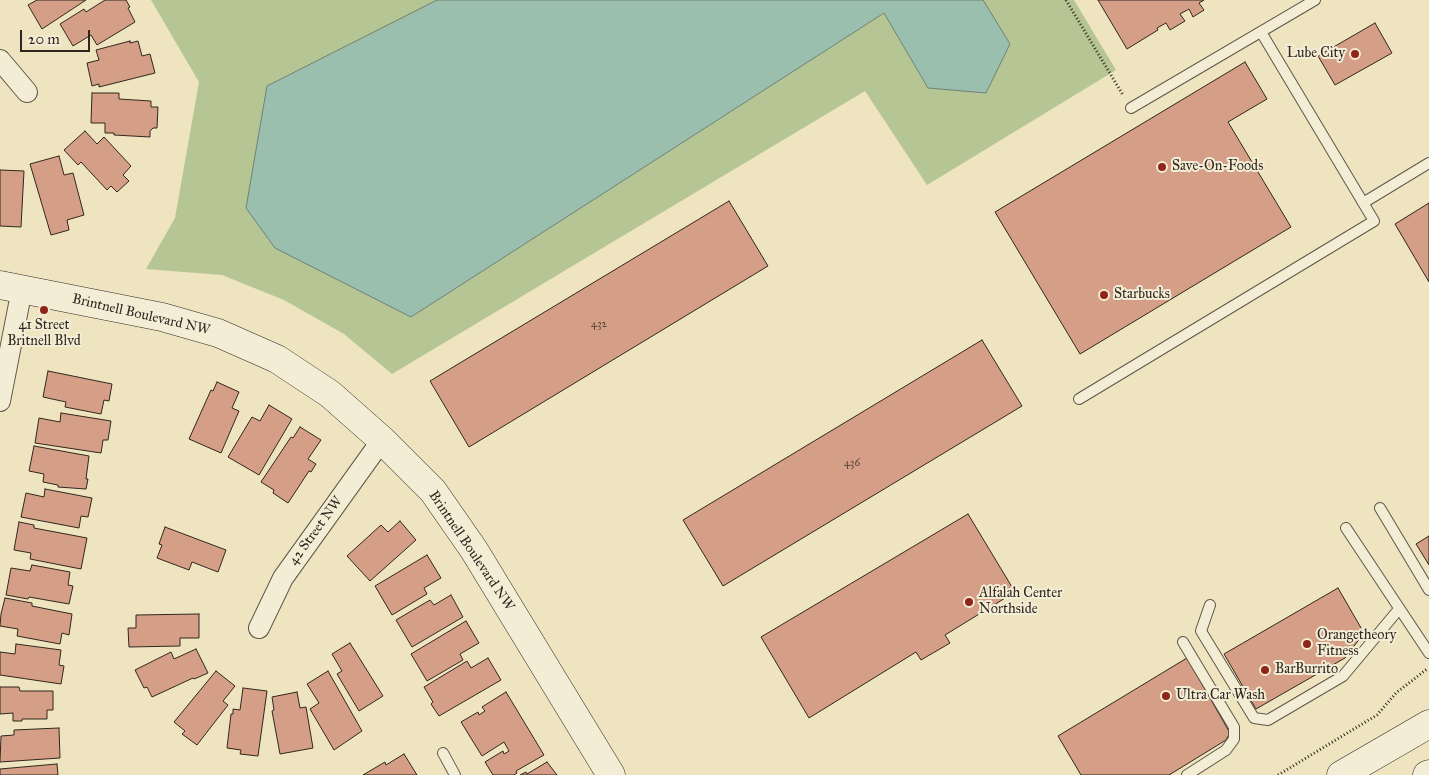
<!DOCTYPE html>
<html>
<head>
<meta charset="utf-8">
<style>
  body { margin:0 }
  #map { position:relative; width:1429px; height:775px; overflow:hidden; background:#eee4c0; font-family:"IM FELL Great Primer",serif }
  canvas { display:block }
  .scale { position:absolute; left:20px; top:30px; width:70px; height:22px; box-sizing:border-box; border:2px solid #31261f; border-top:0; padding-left:6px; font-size:15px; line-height:18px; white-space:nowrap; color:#31261f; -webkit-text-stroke:4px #f4edd6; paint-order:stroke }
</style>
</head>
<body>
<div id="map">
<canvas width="1429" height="775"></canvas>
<div class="scale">20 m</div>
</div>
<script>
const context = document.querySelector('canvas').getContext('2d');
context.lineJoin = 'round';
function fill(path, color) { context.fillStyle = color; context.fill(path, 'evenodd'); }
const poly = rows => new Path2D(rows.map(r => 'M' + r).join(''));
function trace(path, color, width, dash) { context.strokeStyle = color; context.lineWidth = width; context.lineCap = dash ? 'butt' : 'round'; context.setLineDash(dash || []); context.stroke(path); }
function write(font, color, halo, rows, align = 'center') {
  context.font = font + ' "IM FELL Great Primer",serif'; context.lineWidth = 4; context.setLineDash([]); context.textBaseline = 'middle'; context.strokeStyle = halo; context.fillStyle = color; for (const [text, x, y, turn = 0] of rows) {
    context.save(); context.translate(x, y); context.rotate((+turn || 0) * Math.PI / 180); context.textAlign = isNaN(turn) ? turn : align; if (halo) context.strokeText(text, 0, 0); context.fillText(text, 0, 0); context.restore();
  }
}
fill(poly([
  [151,0,1074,0,1116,70,927,185,865,91,392,374,344,334,284,300,222,275,146,269,175,218,199,82]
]), '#b6c594');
const water = poly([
  [437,0,983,0,1010,44,986,93,928,88,884,13,411,317,275,248,246,208,267,86,437,0]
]);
fill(water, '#9abfae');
trace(water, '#708275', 1);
const building = poly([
  [37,0,86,0,42,29,28,5,37,0],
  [105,0,126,0,130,7,128,8,135,22,97,45,91,35,73,46,60,24,84,9,86,12,105,0],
  [1098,0,1204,0,1199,3,1204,10,1193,17,1189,9,1180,14,1185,21,1170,30,1166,23,1157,28,1158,30,1127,49,1098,0],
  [1375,23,1392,53,1335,85,1318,56,1375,23],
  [130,41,130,43,138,41,142,56,150,54,155,73,99,87,99,84,92,86,87,63,99,60,96,50,130,41],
  [1245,62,1267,99,1228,122,1291,227,1080,354,995,212,1245,62],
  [92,93,119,93,119,99,151,101,151,107,158,107,157,128,153,128,150,131,150,137,114,135,114,133,105,133,105,123,91,123,92,93],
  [85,131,97,144,104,137,131,166,123,175,129,181,117,192,111,186,107,190,81,162,78,165,64,150,85,131],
  [59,156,64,175,73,173,84,215,67,220,69,230,51,235,30,164,59,156],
  [0,170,24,171,21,227,0,226,0,170],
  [729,201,768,266,469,447,430,381,729,201],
  [1429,203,1429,282,1395,224,1429,203],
  [982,340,1022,406,723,586,683,520,982,340],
  [48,371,112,384,109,401,104,400,101,414,65,407,66,402,43,397,48,371],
  [217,382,239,392,232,408,239,411,221,453,189,439,211,390,213,391,217,382],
  [269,405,292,419,259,475,228,457,252,417,260,421,269,405],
  [61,413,111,421,108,440,103,440,101,453,35,443,39,418,60,422,61,413],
  [300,427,321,440,308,459,316,464,311,472,309,471,288,503,273,493,274,490,261,482,291,437,293,438,300,427],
  [34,446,89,456,86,479,88,479,86,489,58,487,58,485,43,482,44,474,29,471,34,446],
  [45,489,92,498,88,517,81,516,79,528,21,517,26,493,44,497,45,489],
  [968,514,1015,592,945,635,950,643,921,660,916,652,809,718,761,637,968,514],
  [400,521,416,540,370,581,347,556,381,525,388,532,400,521],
  [19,522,34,525,34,528,87,538,81,569,30,559,31,553,14,550,19,522],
  [165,527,226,550,218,572,192,562,189,570,157,558,162,545,159,544,165,527],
  [1429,536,1429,565,1416,544,1429,536],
  [427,555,441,578,424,588,427,594,392,615,375,586,427,555],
  [32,565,70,572,68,585,73,586,69,604,29,597,28,599,6,595,11,568,30,571,32,565],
  [1338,588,1364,633,1345,658,1256,709,1224,654,1338,588],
  [451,595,463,617,412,647,396,620,430,600,434,605,451,595],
  [5,598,32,603,32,606,72,614,69,635,62,633,60,644,17,636,18,629,0,626,1,614,5,598],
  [199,614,199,638,180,638,180,646,129,647,128,628,136,628,136,615,199,614],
  [466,621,479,643,460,654,463,660,427,681,411,654,466,621],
  [350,643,383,696,359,711,337,674,342,671,332,654,350,643],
  [16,644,61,650,59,665,64,666,61,684,0,675,0,652,15,654,16,644],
  [196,649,208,673,194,679,193,678,152,697,147,687,144,688,135,670,171,652,174,659,196,649],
  [488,658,501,680,439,716,431,704,433,702,424,687,467,661,471,668,488,658],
  [1187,658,1230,733,1226,740,1169,775,1081,775,1058,736,1187,658],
  [216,671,235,686,223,701,228,705,197,745,182,734,185,731,174,722,216,671],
  [328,671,362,731,334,750,310,709,319,703,307,684,328,671],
  [0,687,19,687,20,691,53,691,53,710,47,710,47,719,22,719,22,721,13,721,13,713,0,714,0,687],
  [243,688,267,691,258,756,240,754,241,750,227,748,231,714,233,714,233,709,240,710,243,688],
  [297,692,300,708,306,707,313,748,280,754,272,711,274,710,272,697,297,692],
  [506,692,544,755,516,771,517,773,514,775,493,775,485,762,503,751,504,754,509,751,504,742,482,756,461,722,478,712,479,715,485,711,482,707,506,692],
  [59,728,60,758,0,762,1,736,14,735,14,730,59,728],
  [404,754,417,775,363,775,385,762,386,765,404,754],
  [547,762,557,775,520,775,526,772,527,774,547,762],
  [57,764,58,775,0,775,0,769,57,764]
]);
fill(building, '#d49f86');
trace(building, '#31261f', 1);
const lane = poly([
  [1131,108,1315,0],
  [1363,203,1429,163],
  [1079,399,1374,221,1261,32],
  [1380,508,1429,590],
  [1346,528,1429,653],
  [1210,605,1201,631,1254,718,1268,720,1343,676,1399,609],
  [1183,642,1234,727,1234,739,1226,750,1187,775],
  [443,753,455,775]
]);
const street = poly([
  [0,60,27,92],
  [0,401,22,289],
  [259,628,283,578,382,440]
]);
const secondary = poly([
  [0,285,162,317,218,333,277,359,330,394,382,440,433,491,474,550,611,775],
  [1341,775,1429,724],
  [1427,775,1429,774]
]);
trace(lane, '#605647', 12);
trace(street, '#605647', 22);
trace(secondary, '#31261f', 29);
trace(poly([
  [1066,0,1123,95],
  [1278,775,1377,715,1396,693,1427,669]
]), '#31261f', 3, [1, 2.5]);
trace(lane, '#f4edd6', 10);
trace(street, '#f4edd6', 20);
trace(secondary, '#f4edd6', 28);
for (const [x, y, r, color] of [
  [1355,54,5,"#8f2418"],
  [1162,167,5,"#8f2418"],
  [1104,295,5,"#8f2418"],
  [44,310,5,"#8f2418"],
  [969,602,5,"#8f2418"],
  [1307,644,5,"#8f2418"],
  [1265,670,5,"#8f2418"],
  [1166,696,5,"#8f2418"]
]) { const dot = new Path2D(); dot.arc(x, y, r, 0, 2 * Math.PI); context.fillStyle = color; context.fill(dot); trace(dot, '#f4edd6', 2); }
write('11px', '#5a4439', null, [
  ["432",599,324],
  ["436",852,463]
]);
write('14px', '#31261f', '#f4edd6', [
  ["Lube City",1345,54,"right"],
  ["Save-On-Foods",1172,167],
  ["Starbucks",1114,295],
  ["41 Street",44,326,"center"],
  ["Britnell Blvd",44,342,"center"],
  ["Alfalah Center",979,594],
  ["Northside",979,610],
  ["Orangetheory",1317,636],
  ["Fitness",1317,652],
  ["BarBurrito",1275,670],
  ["Ultra Car Wash",1176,696]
], 'left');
write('14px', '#31261f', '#f4edd6', [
  ["Brintnell Boulevard NW",141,315,13],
  ["42 Street NW",316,531,-54],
  ["Brintnell Boulevard NW",471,551,56]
]);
</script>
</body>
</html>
